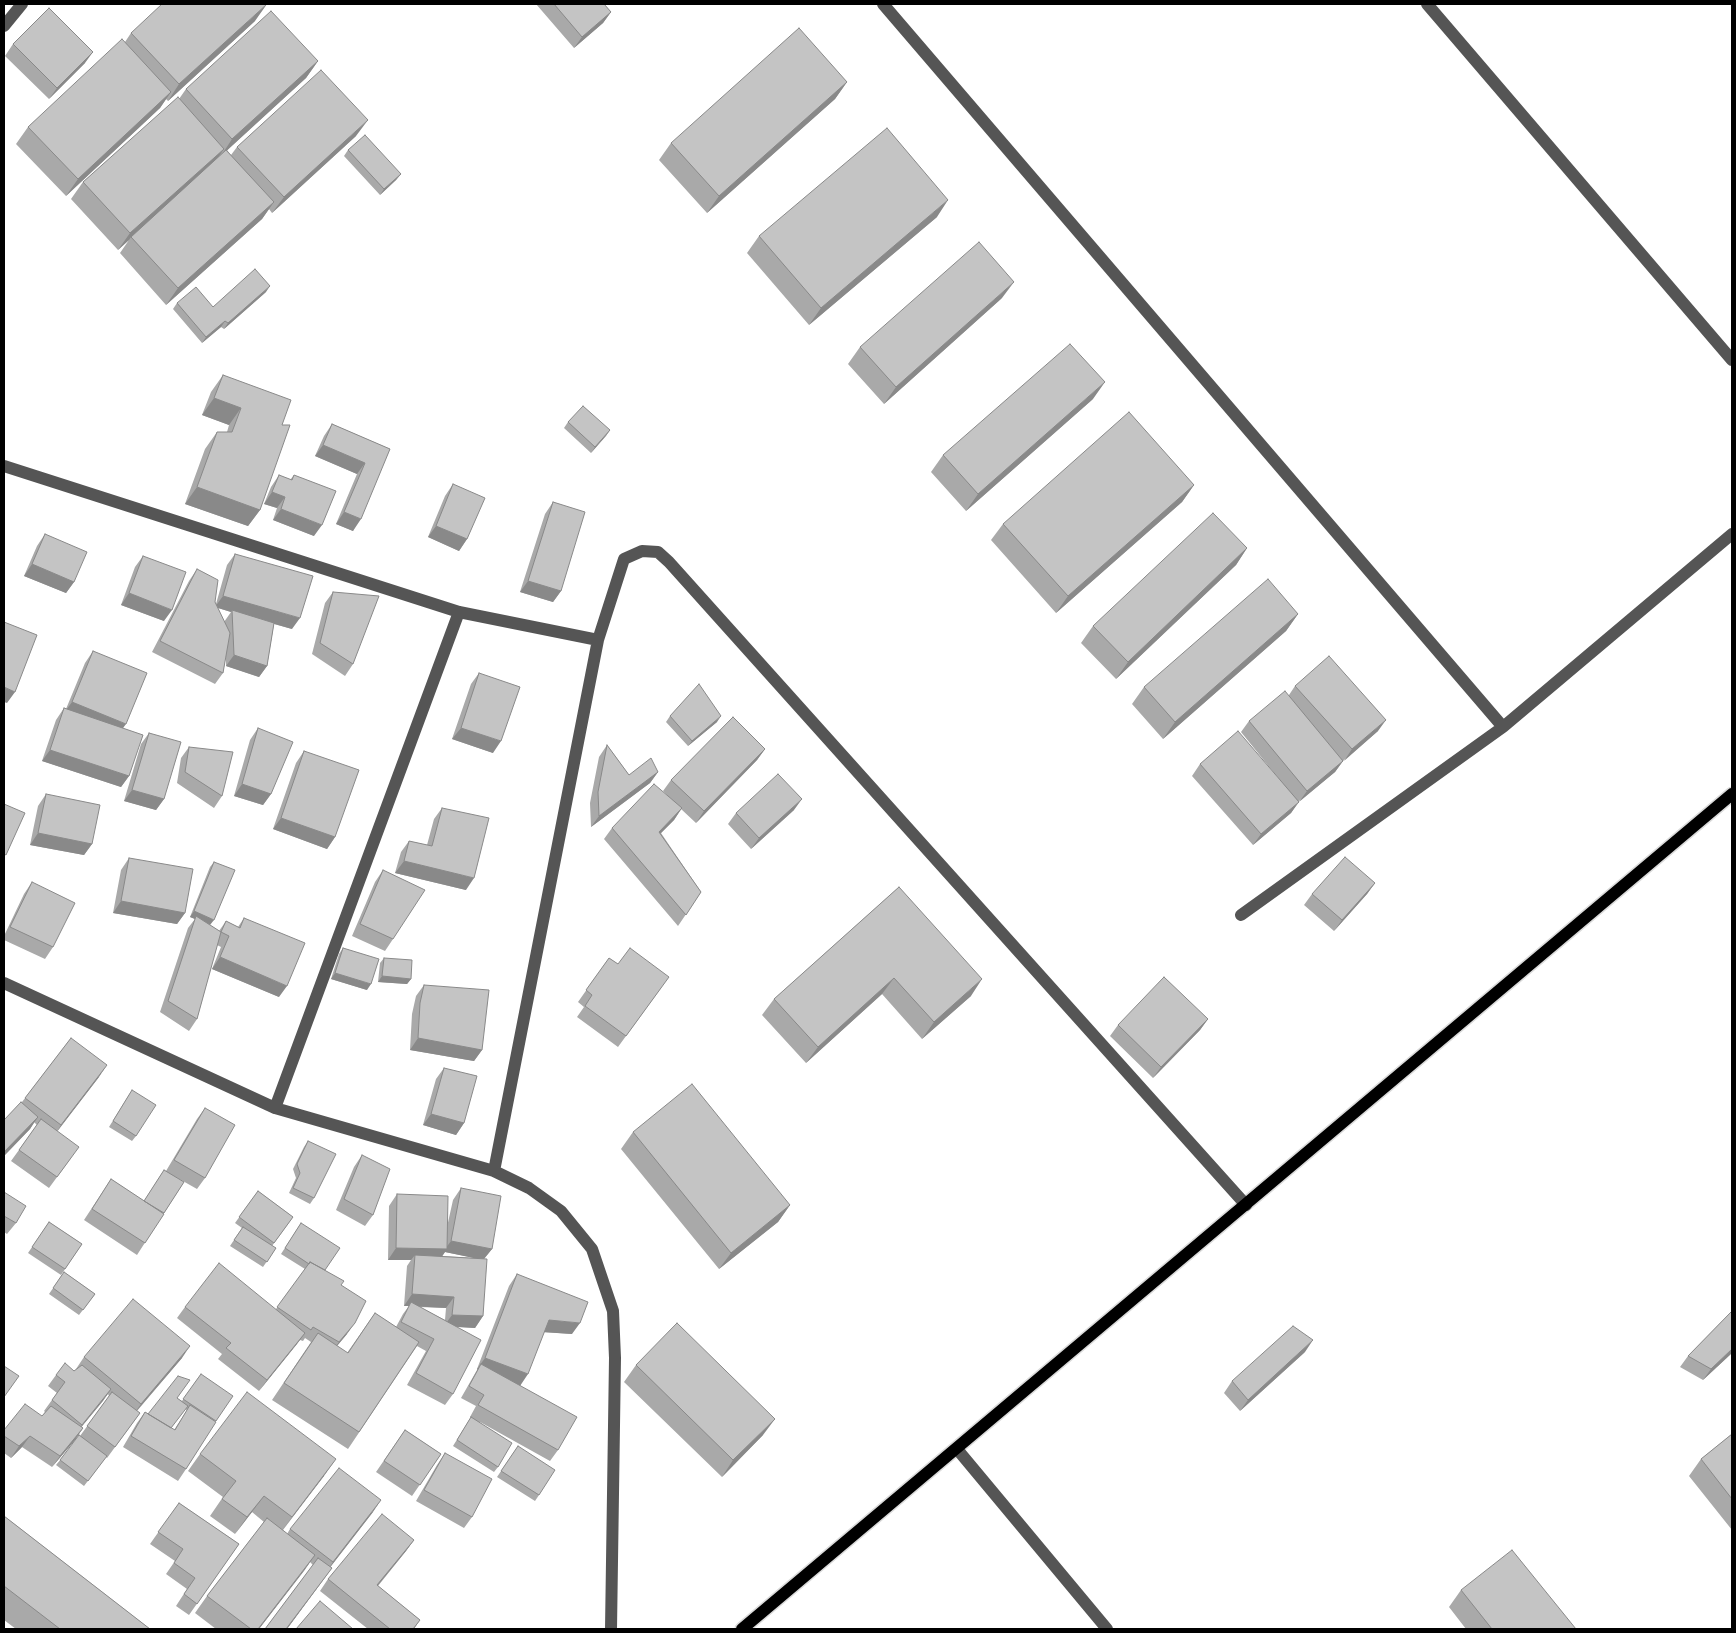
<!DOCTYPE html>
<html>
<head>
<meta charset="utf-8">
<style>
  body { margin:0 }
  #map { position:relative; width:1736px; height:1633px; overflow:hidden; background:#fff; font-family:"Open Sans",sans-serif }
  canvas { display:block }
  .frame { position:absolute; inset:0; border:5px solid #000; pointer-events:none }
</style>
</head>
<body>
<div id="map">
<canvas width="1736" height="1633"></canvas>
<div class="frame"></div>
</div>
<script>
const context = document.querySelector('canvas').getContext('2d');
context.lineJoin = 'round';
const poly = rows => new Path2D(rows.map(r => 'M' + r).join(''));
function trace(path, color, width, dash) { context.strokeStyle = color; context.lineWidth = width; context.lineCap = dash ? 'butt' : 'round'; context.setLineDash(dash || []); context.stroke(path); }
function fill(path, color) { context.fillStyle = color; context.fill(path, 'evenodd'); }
const major = poly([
  [742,1629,1732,794]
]);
trace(major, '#dbdbdb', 15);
trace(poly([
  [883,4,1503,727],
  [1427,4,1732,360],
  [4,26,22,4],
  [4,466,459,612,598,640],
  [1241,915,1503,727,1732,534],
  [4,983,275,1108,494,1171,529,1188,561,1211,592,1249,613,1311,615,1358,611,1629],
  [275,1108,459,612],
  [494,1171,598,640,624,559,642,551,658,552,669,562,1246,1205],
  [957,1449,1107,1629]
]), '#555', 12);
trace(major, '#000', 12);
fill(poly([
  [536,4,604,4,611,12,603,23,574,48],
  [255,21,168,101,166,99,160,108,66,196,16,144,28,127,125,42,131,33],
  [13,44,85,63,49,99,5,56],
  [318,61,306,78,227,150,231,155,237,147,356,136,272,213,269,209,262,219,166,305,120,253,129,240,118,250,71,199,83,182,179,99,186,89],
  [847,82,835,99,707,213,659,160,671,143],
  [348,150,401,174,396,180,380,195,344,156],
  [937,217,809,325,747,253,759,236],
  [266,292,224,329,221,327,202,343,173,309,177,303,213,307],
  [1002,298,884,404,848,364,860,347],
  [223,375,282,425,260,510,248,526,185,504,205,449,217,432,227,432,229,425,202,415,211,392],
  [1093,399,966,511,931,472,943,455],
  [568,422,610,430,591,453,564,428],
  [332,424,390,449,353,531,336,524,357,474,315,456,324,436],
  [279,475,290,480,294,475,314,536,273,520,277,508,264,504,271,487],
  [453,484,467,539,459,551,428,537,445,496],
  [1194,485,1182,502,1056,613,991,540,1003,524],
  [553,502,561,591,553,602,520,592,545,514],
  [45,534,74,582,66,593,24,576,37,546],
  [1247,548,1236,565,1116,679,1081,643,1093,626],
  [235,554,292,629,274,624,267,666,259,677,226,666,226,656,223,673,215,684,152,652,189,581,197,569,216,604,227,565],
  [218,608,231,612,224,622],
  [143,556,164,621,121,605,135,567],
  [333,592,353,664,345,676,312,654,325,603],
  [1298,614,1286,631,1163,739,1132,704,1144,687],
  [93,651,123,728,129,776,121,787,42,761,56,720,64,708,66,709,85,663],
  [479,673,493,753,452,739,471,684],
  [1295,686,1378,731,1343,761,1335,772,1298,802,1291,813,1253,845,1192,776,1200,764,1283,784,1241,732,1249,721,1289,695],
  [670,716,717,722,688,746,666,722],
  [258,728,271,794,263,805,234,796,250,740],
  [149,733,164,799,156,810,124,801,141,744],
  [607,745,629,775,658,772,650,783,591,827,590,803,599,757],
  [189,747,222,796,214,808,177,783,181,758],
  [765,749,757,760,696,823,681,809,674,820,661,833,701,892,678,926,604,839,612,828,672,800,663,791,671,780],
  [304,751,335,837,327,849,273,829,296,763],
  [46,794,92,844,84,855,30,845,38,806],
  [442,808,466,890,395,873,401,852,409,841,427,845,434,819],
  [794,810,751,849,728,824,736,813],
  [129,858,185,913,177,924,113,913,121,870],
  [214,862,210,925,219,931,226,921,238,927,244,918,279,997,212,969,221,947,217,945,197,1019,189,1031,160,1012,188,928,195,919,190,917,210,867],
  [383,870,393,939,385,951,352,936,375,882],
  [32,882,53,947,45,959,4,940,4,936,24,894],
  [1375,883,1367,894,1334,931,1304,905,1312,894],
  [899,887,971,996,922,1039,882,994,806,1063,762,1015,774,999],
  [343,948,367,990,331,979,339,954],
  [384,958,411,979,407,984,378,982,380,963],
  [609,958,618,964,661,988,618,1047,577,1017,584,1007,578,1002],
  [424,985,482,1050,474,1061,410,1050,412,1014,416,996],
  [1208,1019,1200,1030,1153,1078,1110,1036,1118,1025],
  [71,1038,99,1077,57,1131,71,1158,49,1188,11,1161,37,1125,34,1122,30,1129,4,1156,4,1120,22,1102],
  [444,1068,464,1123,456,1135,423,1125,436,1079],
  [132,1090,136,1136,132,1141,109,1127],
  [205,1108,205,1178,197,1189,174,1176,184,1182,137,1255,84,1220,111,1179,144,1201,164,1170,166,1171,197,1119],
  [633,1132,790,1205,778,1222,719,1269,621,1149],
  [308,1141,314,1198,310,1204,289,1193,296,1178,293,1169,304,1147],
  [362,1155,373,1215,365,1226,336,1210,354,1167],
  [461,1188,492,1249,484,1259,483,1316,475,1328,457,1327,453,1394,445,1405,407,1385,426,1351,417,1346,348,1449,272,1400,311,1342,305,1338,303,1341,300,1340,259,1391,218,1359,222,1354,177,1318,185,1307,276,1309,305,1269,281,1254,301,1223,325,1270,341,1285,347,1334,337,1346,347,1353,375,1313,396,1327,403,1314,409,1306,404,1306,407,1266,411,1260,388,1260,389,1206,397,1194,447,1227,453,1200],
  [445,1252,475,1258,442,1256],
  [419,1307,446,1308,445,1320],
  [258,1191,293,1217,272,1246,276,1248,263,1267,230,1246,242,1228,235,1223],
  [4,1192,16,1223,7,1234,4,1232],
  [49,1222,82,1244,61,1275,28,1253],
  [64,1272,95,1294,79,1315,49,1294],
  [517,1274,572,1334,544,1332,520,1385,558,1450,550,1461,480,1422,498,1467,494,1472,453,1446,471,1417,470,1417,476,1406,461,1398,477,1370,477,1369,509,1286],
  [1732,1311,1732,1353,1703,1380,1680,1367,1688,1356],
  [1305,1352,1240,1411,1224,1393,1232,1381],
  [84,1357,182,1358,137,1411,140,1413,132,1424,107,1458,106,1457,84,1486,56,1465,80,1436,109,1396,108,1394,81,1427,83,1428,75,1440,52,1467,22,1447,11,1458,4,1453,4,1430,42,1416,45,1412,44,1411,57,1393,48,1386,56,1375,74,1371,77,1369,76,1369],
  [636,1365,763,1435,722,1477,624,1382],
  [201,1374,215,1421,186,1469,178,1481,123,1447,137,1423,145,1412,148,1414,177,1398,182,1401],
  [185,1409,187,1410,174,1430,171,1428],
  [405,1430,441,1454,412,1496,376,1472],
  [1732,1434,1732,1530,1689,1476,1701,1459],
  [518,1446,539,1495,535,1501,497,1477],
  [445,1453,472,1517,464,1528,416,1501,437,1465],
  [200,1454,324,1476,283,1530,287,1534,290,1529,373,1512,330,1567,332,1568,287,1629,265,1629,313,1565,310,1562,259,1629,216,1629,195,1613,207,1596,264,1522,252,1512,235,1534,210,1516,223,1497,188,1471],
  [179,1503,239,1544,189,1615,176,1606,187,1589,166,1574,175,1561,150,1544],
  [4,1516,150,1629,16,1629,4,1620],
  [414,1540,406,1551,378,1586,420,1620,414,1629,368,1629,320,1591,328,1579],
  [1461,1590,1576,1629,1466,1629,1449,1607]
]), '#a9a9a9');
fill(poly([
  [267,4,255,21,168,101,179,84],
  [611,12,603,23,574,48,582,37],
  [93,52,85,63,49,99,57,88],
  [318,61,306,78,221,156,232,139],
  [847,82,835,99,707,213,719,196],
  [171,92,160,108,66,196,78,179],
  [368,120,356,136,272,213,284,197],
  [224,149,212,166,131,237,129,240,118,250,130,233],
  [401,174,396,180,380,195,384,189],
  [948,200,937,217,809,325,821,308],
  [274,202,262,219,166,305,178,288],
  [1014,282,1002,298,884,404,896,387],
  [270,286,266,292,224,329,228,323],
  [225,321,221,327,202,343,206,337],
  [1105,382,1093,399,966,511,978,494],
  [214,398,241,408,229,425,202,415],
  [610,430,606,436,591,453,595,447],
  [323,445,365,463,357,474,315,456],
  [1194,485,1182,502,1056,613,1068,596],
  [197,487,260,510,248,526,185,504],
  [272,492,285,497,277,508,264,504],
  [281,509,322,525,314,536,273,520],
  [344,512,361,519,353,531,336,524],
  [436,526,467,539,459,551,428,537],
  [1247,548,1236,565,1116,679,1128,662],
  [32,564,74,582,66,593,24,576],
  [528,581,561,591,553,602,520,592],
  [129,593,172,610,164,621,121,605],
  [223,596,300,618,292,629,233,612,232,610,231,612,215,607],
  [1298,614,1286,631,1163,739,1175,722],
  [234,655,267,666,259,677,226,666],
  [4,687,15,692,7,703,4,702],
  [72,702,126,724,118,735,64,713],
  [721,716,717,722,688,746,692,741],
  [1386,720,1378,731,1344,761,1352,749],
  [461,728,501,741,493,753,452,739],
  [765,749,757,760,696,823,704,811],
  [50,750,129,776,121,787,42,761],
  [1343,761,1335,772,1299,802,1307,791],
  [658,772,650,783,591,827,599,816],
  [242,784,271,794,263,805,234,796],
  [132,790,164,799,156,810,124,801],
  [802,799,794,810,751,849,759,838],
  [1299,802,1291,813,1253,845,1261,834],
  [682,808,674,820,651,843,659,832],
  [281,818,335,837,327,849,273,829],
  [38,833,92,844,84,855,30,845],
  [404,861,474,878,466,890,395,873],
  [1375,883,1367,894,1334,931,1342,920],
  [121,901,185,913,177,924,113,913],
  [194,911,214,920,210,925,196,916,195,919,190,917],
  [220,957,287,986,279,997,212,969],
  [335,973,371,984,367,990,331,979],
  [382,976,411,979,407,984,378,982],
  [894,978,882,994,806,1063,818,1047],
  [982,979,971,996,922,1039,934,1022],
  [1208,1019,1200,1030,1153,1078,1161,1067],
  [418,1038,482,1050,474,1061,410,1050],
  [107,1065,99,1077,53,1137,61,1125],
  [431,1114,464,1123,456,1135,423,1125],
  [38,1117,30,1129,4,1156,4,1152],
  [790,1205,778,1222,719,1269,731,1253],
  [451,1241,492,1249,483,1260,445,1252,439,1261,415,1255,411,1260,388,1260,396,1248,445,1249],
  [412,1294,454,1297,446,1308,409,1306,411,1302,409,1306,404,1306],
  [452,1315,483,1316,475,1328,444,1326],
  [549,1320,580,1323,572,1334,541,1332],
  [355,1323,347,1334,331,1353,339,1342],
  [305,1333,297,1344,259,1391,267,1380],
  [1313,1340,1305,1352,1240,1411,1248,1400],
  [190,1346,182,1358,133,1415,141,1404],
  [1732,1349,1732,1353,1703,1380,1711,1369],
  [485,1358,528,1374,520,1386,481,1364,477,1370,477,1369],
  [111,1389,103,1401,74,1436,82,1425],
  [775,1419,763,1435,722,1477,733,1460],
  [83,1428,75,1440,52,1467,60,1456],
  [30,1436,22,1447,11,1458,19,1446],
  [336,1459,324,1476,280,1533,292,1517],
  [264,1496,252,1512,235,1534,247,1517],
  [381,1500,373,1512,325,1574,333,1562],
  [414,1540,406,1551,369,1596,377,1585],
  [315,1555,304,1571,259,1629,258,1629],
  [332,1568,287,1629,286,1629]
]), '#898989');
const building = poly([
  [162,4,267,4,179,84,131,33,162,4],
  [554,4,604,4,611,12,582,37,554,4],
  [49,8,93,52,57,88,13,44,49,8],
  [271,11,318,61,232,139,186,89,271,11],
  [799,28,847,82,719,196,671,143,799,28],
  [122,39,171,92,78,179,28,127,122,39],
  [321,70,368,120,284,197,237,147,321,70],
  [178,97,224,149,130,233,83,182,178,97],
  [887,128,948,200,821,308,759,236,887,128],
  [365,135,401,174,384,189,348,150,365,135],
  [226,150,274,202,178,288,131,237,226,150],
  [979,242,1014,282,896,387,860,347,979,242],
  [255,269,270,286,228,323,225,321,206,337,177,303,196,287,213,307,255,269],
  [1070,344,1105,382,978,494,943,455,1070,344],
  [223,375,291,400,282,425,290,425,260,510,197,487,217,432,232,432,241,408,214,398,223,375],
  [583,406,610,430,595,447,568,422,583,406],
  [1129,412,1194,485,1068,596,1003,524,1129,412],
  [332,424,390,449,361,519,344,512,365,463,323,445,332,424],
  [279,475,292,480,294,475,336,491,322,525,281,509,285,497,272,492,279,475],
  [453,484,485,498,467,539,436,526,453,484],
  [553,502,585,512,561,591,528,581,553,502],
  [1213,513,1247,548,1128,662,1093,626,1213,513],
  [45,534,87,552,74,582,32,564,45,534],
  [235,554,313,576,300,618,223,596,235,554],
  [143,556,186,572,172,610,129,593,143,556],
  [197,569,218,580,215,602,230,633,223,673,160,641,197,569],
  [1268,579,1298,614,1175,722,1144,687,1268,579],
  [333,592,379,596,353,664,320,643,333,592],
  [232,610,274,623,267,666,234,655,232,610],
  [4,622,37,635,15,692,4,687,4,622],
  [93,651,147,673,126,724,72,702,93,651],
  [1329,656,1386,720,1352,749,1295,686,1329,656],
  [479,673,520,687,501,741,461,728,479,673],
  [699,684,721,716,692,741,670,716,699,684],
  [1285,691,1343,761,1307,791,1249,721,1285,691],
  [64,708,143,735,129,776,50,750,64,708],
  [733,717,765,749,704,811,671,780,733,717],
  [258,728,293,742,271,794,242,784,258,728],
  [1238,731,1299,802,1261,834,1200,764,1238,731],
  [149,733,181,742,164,799,132,790,149,733],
  [607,745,629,775,651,758,658,772,599,816,598,792,607,745],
  [189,747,233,752,222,796,185,772,189,747],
  [304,751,359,770,335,837,281,818,304,751],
  [778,774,802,799,759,838,736,813,778,774],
  [654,784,682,808,659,832,701,892,686,915,612,828,654,784],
  [46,794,100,805,92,844,38,833,46,794],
  [4,804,25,813,6,855,4,854,4,804],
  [442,808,489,818,474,878,404,861,409,841,432,846,442,808],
  [1345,857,1375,883,1342,920,1312,894,1345,857],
  [129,858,193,869,185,913,121,901,129,858],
  [214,862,235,870,214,920,194,911,214,862],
  [383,870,425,890,393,939,360,924,383,870],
  [32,882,75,903,53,947,10,927,32,882],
  [899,887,982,979,934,1022,894,978,818,1047,774,999,899,887],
  [196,916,221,932,197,1019,168,1001,196,916],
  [244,918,305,943,287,986,220,957,229,936,221,932,226,921,240,928,244,918],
  [343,948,379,959,371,984,335,973,343,948],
  [630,948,669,977,626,1036,585,1006,592,995,586,990,609,958,618,964,630,948],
  [384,958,412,960,411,979,382,976,384,958],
  [1164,977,1208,1019,1161,1067,1118,1025,1164,977],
  [424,985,489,990,482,1050,418,1038,420,1003,424,985],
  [71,1038,107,1065,61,1125,25,1098,71,1038],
  [444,1068,477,1076,464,1123,431,1114,444,1068],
  [692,1084,790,1205,731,1253,633,1132,692,1084],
  [132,1090,156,1105,136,1136,113,1121,132,1090],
  [21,1102,38,1117,4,1152,4,1120,21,1102],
  [205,1108,235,1125,205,1178,174,1160,205,1108],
  [41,1119,79,1147,57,1177,19,1150,41,1119],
  [308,1141,336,1154,314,1198,293,1188,300,1173,297,1164,308,1141],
  [362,1155,390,1169,373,1215,344,1199,362,1155],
  [164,1170,184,1182,164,1213,144,1201,164,1170],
  [111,1179,164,1214,145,1243,92,1209,111,1179],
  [461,1188,501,1196,492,1249,451,1241,461,1188],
  [258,1191,293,1217,274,1243,239,1217,258,1191],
  [4,1192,26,1206,16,1223,4,1216,4,1192],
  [397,1194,448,1196,447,1249,396,1248,397,1194],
  [49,1222,82,1244,65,1269,32,1247,49,1222],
  [301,1223,340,1248,325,1270,310,1262,309,1264,285,1248,301,1223],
  [243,1227,276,1248,267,1262,234,1240,243,1227],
  [415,1255,487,1259,483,1316,452,1315,454,1297,412,1294,415,1255],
  [310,1262,344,1281,341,1285,366,1301,355,1323,339,1342,313,1327,311,1330,277,1307,310,1262],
  [219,1263,305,1333,267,1380,226,1348,231,1343,185,1307,219,1263],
  [64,1272,95,1294,83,1310,53,1288,64,1272],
  [517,1274,588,1302,580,1323,549,1320,528,1374,485,1358,517,1274],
  [133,1299,190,1346,141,1404,84,1357,133,1299],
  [411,1302,481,1340,453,1394,416,1373,434,1339,401,1322,411,1302],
  [1732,1311,1732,1349,1711,1369,1688,1356,1732,1311],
  [375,1313,419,1342,359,1432,284,1383,318,1333,348,1353,375,1313],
  [677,1323,775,1419,733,1460,636,1365,677,1323],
  [1293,1326,1313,1340,1248,1400,1232,1381,1293,1326],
  [65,1363,74,1371,82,1365,111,1389,82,1425,52,1400,65,1382,56,1375,65,1363],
  [481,1364,577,1417,558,1450,478,1405,484,1395,469,1386,481,1364],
  [4,1366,19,1376,4,1397,4,1366],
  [201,1374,233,1396,216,1421,183,1399,201,1374],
  [178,1376,190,1380,177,1398,188,1406,171,1428,148,1414,178,1376],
  [112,1392,140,1413,115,1447,87,1426,112,1392],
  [247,1392,336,1459,292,1517,264,1496,247,1517,222,1499,236,1481,200,1454,247,1392],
  [25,1404,42,1416,51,1406,83,1428,60,1456,30,1436,19,1446,4,1436,4,1430,25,1404],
  [190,1405,216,1422,186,1469,131,1436,145,1412,175,1430,190,1405],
  [471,1417,512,1443,498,1467,457,1440,471,1417],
  [405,1430,441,1454,420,1485,384,1461,405,1430],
  [1732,1434,1732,1499,1701,1459,1732,1434],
  [79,1435,107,1456,88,1481,60,1460,79,1435],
  [518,1446,555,1470,539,1495,501,1471,518,1446],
  [445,1453,492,1479,472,1517,424,1490,445,1453],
  [339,1468,381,1500,333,1562,290,1529,339,1468],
  [179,1503,239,1544,197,1604,184,1594,195,1578,174,1563,183,1549,158,1532,179,1503],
  [382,1514,414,1540,377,1585,420,1620,413,1629,390,1629,328,1579,382,1514],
  [4,1516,150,1629,60,1629,4,1586,4,1516],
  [267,1518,315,1555,258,1629,251,1629,207,1596,267,1518],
  [1512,1550,1576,1629,1492,1629,1461,1590,1512,1550],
  [318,1558,332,1568,286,1629,265,1629,318,1558],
  [320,1601,353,1629,296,1629,320,1601]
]);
fill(building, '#c4c4c4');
trace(building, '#898989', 1);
</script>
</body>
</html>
